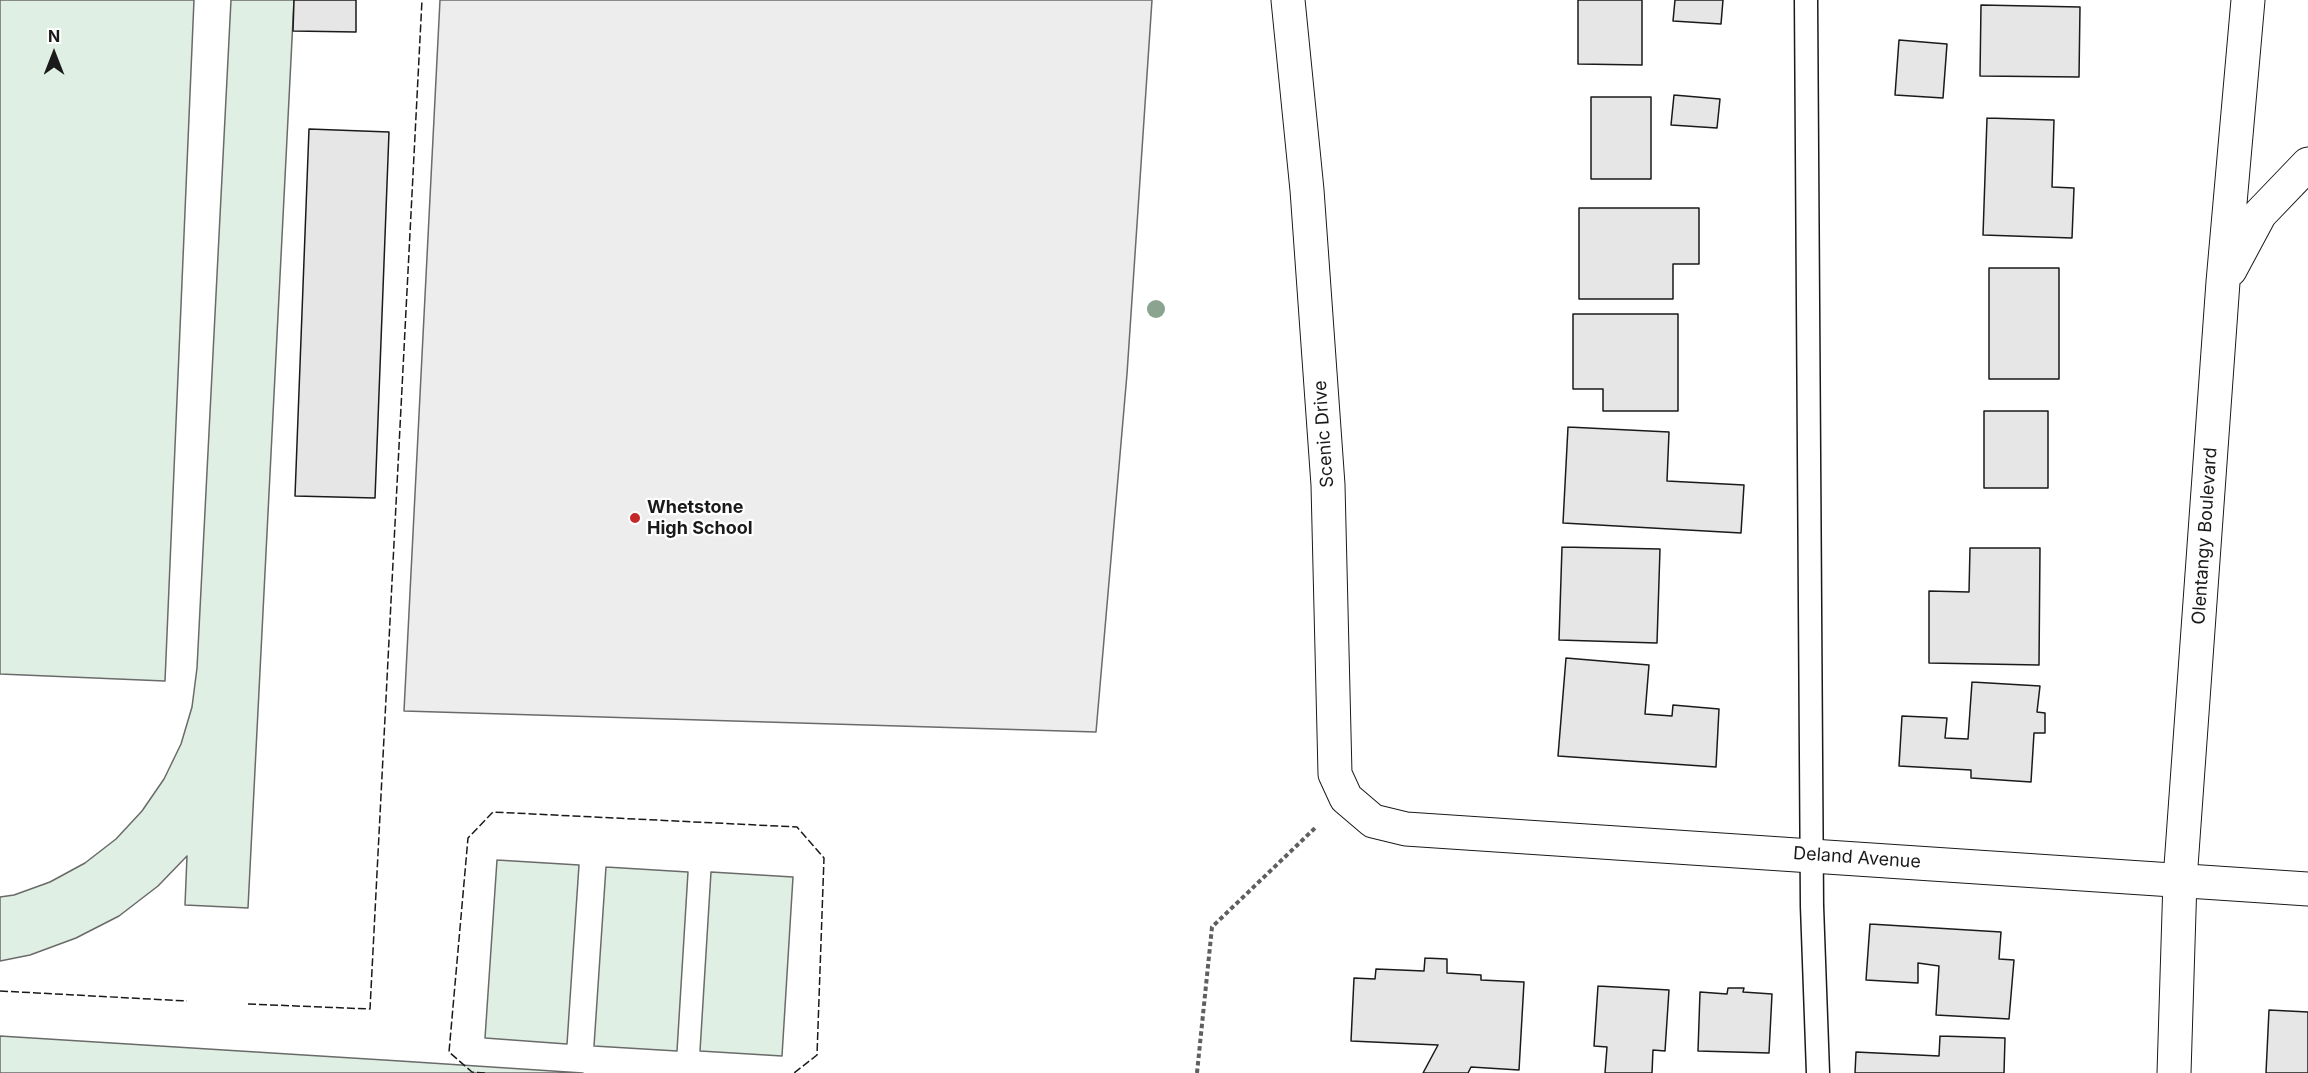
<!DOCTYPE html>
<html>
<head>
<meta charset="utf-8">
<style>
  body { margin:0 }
  #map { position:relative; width:2308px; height:1073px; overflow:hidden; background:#fff; font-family:Inter,sans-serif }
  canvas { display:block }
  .north { position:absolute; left:24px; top:24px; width:60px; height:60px; -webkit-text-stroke:4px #fff; paint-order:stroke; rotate:0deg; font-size:16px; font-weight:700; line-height:24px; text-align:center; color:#1a1a1a }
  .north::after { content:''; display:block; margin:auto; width:21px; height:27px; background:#1a1a1a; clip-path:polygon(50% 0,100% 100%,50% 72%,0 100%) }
</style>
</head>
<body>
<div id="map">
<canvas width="2308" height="1073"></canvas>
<div class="north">N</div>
</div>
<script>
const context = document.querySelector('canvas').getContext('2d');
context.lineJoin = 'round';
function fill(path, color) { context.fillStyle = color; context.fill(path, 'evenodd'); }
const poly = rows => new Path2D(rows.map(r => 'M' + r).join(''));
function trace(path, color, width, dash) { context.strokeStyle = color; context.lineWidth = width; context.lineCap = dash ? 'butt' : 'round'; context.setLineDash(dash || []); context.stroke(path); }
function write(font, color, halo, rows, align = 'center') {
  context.font = font + ' Inter,sans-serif'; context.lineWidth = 4.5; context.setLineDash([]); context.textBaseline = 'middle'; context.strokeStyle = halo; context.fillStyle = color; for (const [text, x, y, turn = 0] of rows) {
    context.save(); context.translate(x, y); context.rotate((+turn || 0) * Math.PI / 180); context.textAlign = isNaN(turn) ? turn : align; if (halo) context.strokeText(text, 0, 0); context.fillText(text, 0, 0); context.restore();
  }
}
const green = poly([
  [0,0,194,0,165,681,0,674,0,0],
  [231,0,294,0,248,908,185,905,187,856,158,886,119,916,76,938,30,955,0,961,0,897,14,895,50,882,85,863,116,839,142,811,164,779,181,744,192,707,197,668,231,0],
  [497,860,579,865,567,1044,485,1038,497,860],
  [606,867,688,872,677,1051,594,1046,606,867],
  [711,872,793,877,782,1056,700,1051,711,872],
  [0,1036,400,1061,583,1073,0,1073,0,1036]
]);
fill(green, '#e0efe3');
trace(green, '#6a6a6a', 1.5);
const parking = poly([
  [440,0,1152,0,1127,374,1096,732,404,711,440,0]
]);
fill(parking, '#ededed');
trace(parking, '#6a6a6a', 1.5);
const building = poly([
  [294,0,356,0,356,32,293,31,294,0],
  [1578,0,1642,0,1642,65,1578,64,1578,0],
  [1675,0,1723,0,1721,24,1673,21,1675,0],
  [1981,5,2080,7,2079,77,1980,76,1981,5],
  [1899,40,1947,44,1943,98,1895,95,1899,40],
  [1674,95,1720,99,1717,128,1671,125,1674,95],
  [1591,97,1651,97,1651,179,1591,179,1591,97],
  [1987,118,2054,120,2052,187,2074,188,2072,238,1983,235,1987,118],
  [309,129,389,132,375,498,295,496,309,129],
  [1579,208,1699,208,1699,264,1673,264,1673,299,1579,299,1579,208],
  [1989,268,2059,268,2059,379,1989,379,1989,268],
  [1573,314,1678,314,1678,411,1603,411,1603,389,1573,389,1573,314],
  [1984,411,2048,411,2048,488,1984,488,1984,411],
  [1568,427,1669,432,1667,481,1744,485,1741,533,1563,523,1568,427],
  [1562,547,1660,549,1657,643,1559,640,1562,547],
  [1970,548,2040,548,2039,665,1929,663,1929,591,1969,592,1970,548],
  [1566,658,1649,665,1645,714,1672,716,1673,705,1719,709,1716,767,1558,756,1566,658],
  [1972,682,2040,686,2037,712,2045,713,2045,733,2034,733,2031,782,1971,778,1971,770,1899,766,1902,716,1947,718,1945,738,1968,739,1972,682],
  [1870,924,2001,932,1999,959,2014,960,2009,1019,1936,1015,1939,966,1918,963,1918,983,1866,980,1870,924],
  [1425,958,1447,959,1447,973,1481,975,1481,980,1524,982,1519,1070,1471,1067,1468,1073,1423,1073,1438,1045,1351,1041,1354,978,1375,979,1376,969,1424,971,1425,958],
  [1598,986,1669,990,1665,1051,1653,1050,1652,1073,1605,1073,1607,1047,1594,1046,1598,986],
  [1728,988,1744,988,1743,992,1772,994,1769,1053,1698,1051,1700,992,1727,994,1728,988],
  [2269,1010,2308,1012,2308,1073,2266,1073,2269,1010],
  [1940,1036,2005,1038,2004,1073,1855,1073,1856,1052,1939,1056,1940,1036]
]);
fill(building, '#e6e6e6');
trace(building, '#1a1a1a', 1.5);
const lane = poly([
  [1806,0,1812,906,1818,1073]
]);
const street = poly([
  [1288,0,1307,190,1328,485,1335,774,1346,798,1373,821,1406,829,2308,889],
  [2230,270,2260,214,2308,164],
  [2174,1073,2180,880,2223,282,2248,0]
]);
trace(lane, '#1a1a1a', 25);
trace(street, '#1a1a1a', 35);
trace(poly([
  [1197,1073,1212,927,1315,828]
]), '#5f5f5f', 4, [4.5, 3]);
trace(lane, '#fff', 22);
trace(street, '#fff', 33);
trace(poly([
  [0,991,187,1001],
  [248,1004,370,1009,422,0],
  [485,1073,472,1072,449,1052,468,838,493,812,797,827,824,858,817,1055,794,1073]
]), '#1a1a1a', 1.5, [8, 3]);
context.fillStyle = '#8aa48f';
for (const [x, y] of [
  [1156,309]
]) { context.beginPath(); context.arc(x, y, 9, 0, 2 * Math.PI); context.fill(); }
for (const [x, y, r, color] of [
  [635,518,6,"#c62828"]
]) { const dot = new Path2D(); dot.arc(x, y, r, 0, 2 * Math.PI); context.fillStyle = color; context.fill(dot); trace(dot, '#fff', 2); }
write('18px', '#1a1a1a', '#fff', [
  ["Scenic Drive",1324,434,-94],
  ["Olentangy Boulevard",2205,536,-86],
  ["Deland Avenue",1857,858,4]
]);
write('bold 18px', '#1a1a1a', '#fff', [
  ["Whetstone",647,508],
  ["High School",647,529]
], 'left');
</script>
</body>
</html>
